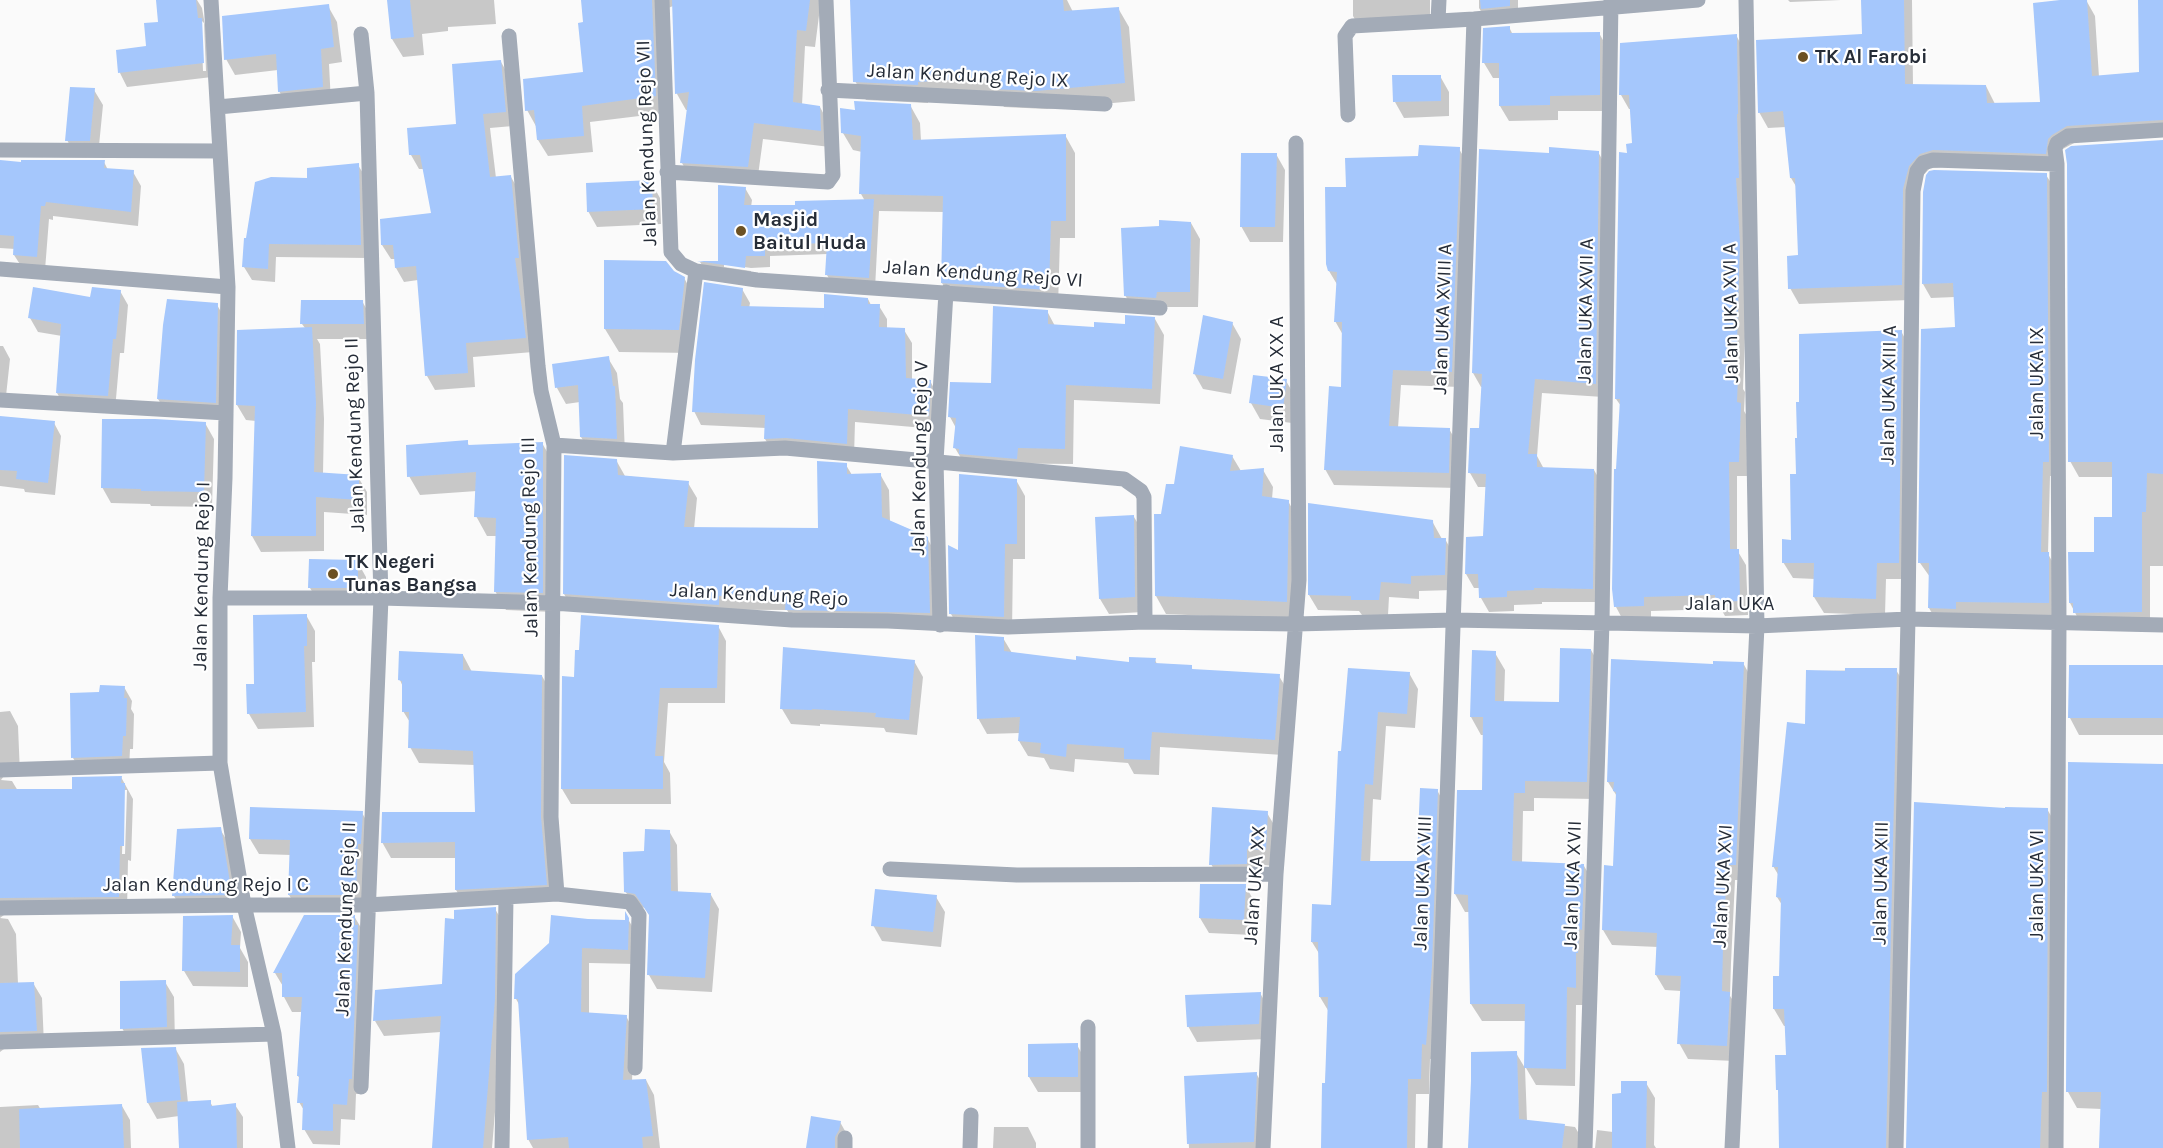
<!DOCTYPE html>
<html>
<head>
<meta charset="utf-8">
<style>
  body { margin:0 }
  canvas { display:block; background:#fafafa }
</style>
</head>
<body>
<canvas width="2163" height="1148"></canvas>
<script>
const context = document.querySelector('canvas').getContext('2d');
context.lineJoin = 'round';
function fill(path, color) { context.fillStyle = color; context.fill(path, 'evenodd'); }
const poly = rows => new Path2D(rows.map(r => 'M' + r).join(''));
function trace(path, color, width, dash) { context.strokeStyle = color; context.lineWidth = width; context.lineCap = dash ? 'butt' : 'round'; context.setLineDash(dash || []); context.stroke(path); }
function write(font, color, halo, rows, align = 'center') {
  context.font = font + ' Karla,sans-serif'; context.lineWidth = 4.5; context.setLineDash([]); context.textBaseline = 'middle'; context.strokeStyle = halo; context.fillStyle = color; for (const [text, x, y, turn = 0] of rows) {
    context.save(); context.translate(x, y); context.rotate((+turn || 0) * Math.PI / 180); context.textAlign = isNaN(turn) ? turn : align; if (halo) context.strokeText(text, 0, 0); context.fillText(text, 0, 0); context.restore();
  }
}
fill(poly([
  [157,0,197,0,202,8,205,25,209,33,212,77,127,87,120,73,117,51,148,47,160,23],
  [201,20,204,23,206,71,203,71],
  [388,0,494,0,496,24,448,27,448,31,422,34,424,55,403,57,392,39],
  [583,0,821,0,815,47,805,46,802,105,820,107,829,124,830,147,763,139,757,183,691,179,682,163,688,110,686,110,677,94,673,6,666,9,664,113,590,122,593,152,548,156,538,140,537,128,527,110,584,74],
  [851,0,1067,0,1073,12,1118,8,1129,27,1135,101,1047,109,1004,107,998,96,928,101,928,103,866,100,855,81],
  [1353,0,1430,0,1430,26,1361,30,1353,16],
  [1479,0,1518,0,1518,21,1488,23,1479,8],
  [1788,0,1841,0,1790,2],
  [1863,0,1912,0,1913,86,1986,86,1995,104,2041,104,2086,0,2095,16,2099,77,2141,74,2139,0,2163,0,2163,136,2076,142,2061,150,2056,156,1933,168,1932,166,1917,182,1910,300,1799,304,1790,288,1800,257,1797,188,1791,178,1786,127,1768,128,1759,112,1864,35],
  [328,6,337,22,342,62,329,64,331,103,288,107,279,91,278,70,235,75,226,59],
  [1509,27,1513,35,1599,33,1608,49,1608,111,1558,111,1558,120,1509,121,1500,106,1500,78,1493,78,1484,63],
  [1736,35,1744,50,1748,259,1743,389,1745,392,1744,411,1749,419,1747,476,1737,476,1737,550,1746,565,1748,615,1725,616,1721,609,1651,611,1651,621,1624,622,1616,607,1617,471,1621,406,1616,399,1629,155,1634,145,1631,109,1629,109,1621,95],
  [501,62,509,76,513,126,490,128,496,178,511,177,519,191,533,352,473,357,475,387,435,390,427,376,418,280,404,282,396,268,395,259,391,259,382,245,433,214,424,169,419,169,411,155,409,130,457,125],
  [1440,76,1449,92,1449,116,1404,118,1395,102],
  [94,90,103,105,98,156,76,156,67,140],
  [910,105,920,123,921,141,1065,135,1075,153,1075,238,1060,238,1058,307,952,300,942,283,944,212,879,211,875,289,833,286,827,275,828,254,770,256,770,267,751,268,724,264,724,267,751,271,750,279,706,272,700,262,720,262,745,188,752,200,751,207,797,207,865,201,861,194,862,152,853,150,843,133,856,111],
  [2163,141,2163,566,2150,566,2150,628,2083,628,2070,603,2113,518,2113,477,2079,477,2070,461],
  [1459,149,1468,164,1460,387,1401,385,1398,428,1449,429,1458,444,1457,488,1334,485,1325,469,1342,389,1343,335,1335,321,1338,286,1329,271,1347,188,1420,158],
  [1598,152,1606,166,1603,397,1542,393,1537,456,1544,469,1594,470,1602,484,1600,602,1542,602,1542,604,1514,605,1514,611,1489,612,1481,598,1480,588,1474,588,1466,574,1467,538,1484,538,1487,487,1478,487,1470,473,1481,430,1483,387,1481,387,1473,373,1550,155],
  [1276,154,1285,170,1283,242,1250,242,1241,226],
  [0,161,23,163,104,162,108,170,133,172,141,186,138,226,53,216,53,220,49,219,45,270,23,269,14,255,15,249,0,248],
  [358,165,366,178,368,258,276,257,275,282,252,280,244,267,309,180],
  [2046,175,2055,189,2056,476,2050,476,2048,554,2056,568,2056,617,1937,622,1929,608,1930,577,1920,563,1956,329,1955,297,1931,298,1923,284],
  [651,182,660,198,661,224,597,227,588,211],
  [1191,223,1200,239,1198,307,1165,307,1134,311,1125,295,1161,228],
  [673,272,684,278,698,302,692,353,619,352,605,329],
  [742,289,750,303,749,308,825,310,868,299,871,305,879,306,887,319,887,329,904,330,912,343,912,380,930,381,938,395,936,429,855,422,854,457,773,452,765,439,766,428,701,425,694,411],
  [120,291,128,305,124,353,120,353,115,410,65,407,57,393,62,336,38,332,30,318],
  [362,301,371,317,372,339,317,339,320,344,324,419,323,474,358,477,367,492,367,515,324,512,324,551,261,552,252,536,256,421,246,420,237,405,305,328,302,324],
  [217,305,226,320,225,418,167,414,158,399],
  [1047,311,1055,326,1096,328,1127,325,1155,319,1164,335,1160,404,1074,400,1073,464,964,463,955,448,956,428,950,417,992,384],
  [1232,323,1241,339,1231,394,1203,389,1194,373],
  [1901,331,1910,348,1907,579,1886,579,1885,615,1824,613,1814,597,1815,579,1793,578,1783,562,1793,541,1798,475],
  [0,346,3,346,10,359,6,396,0,395],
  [608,358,617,373,620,399,623,403,625,455,590,452,581,437,580,402,566,404,557,388,554,365],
  [1286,381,1295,396,1292,423,1260,419,1251,403],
  [54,423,61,436,55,495,25,492,24,489,0,486,0,438],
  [205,423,214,439,212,507,151,506,150,504,111,503,102,487],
  [467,441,469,446,542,443,553,462,553,612,506,610,495,591,497,536,487,536,476,516,477,491,420,495,409,476],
  [1232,456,1241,471,1263,470,1273,487,1272,499,1288,501,1298,519,1297,620,1166,614,1156,596,1162,516,1175,486],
  [616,460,625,476,688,483,697,498,694,529,819,529,846,465,852,475,880,474,889,490,890,522,927,538,936,554,938,628,796,625,787,610,573,609,564,594],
  [1016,480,1025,496,1025,559,1013,559,1012,632,960,630,951,614,960,552],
  [1134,517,1143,532,1143,612,1109,614,1100,599],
  [1432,521,1442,539,1445,539,1454,555,1453,590,1419,591,1419,599,1389,597,1388,615,1362,615,1359,611,1318,610,1309,595],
  [357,561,366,577,366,603,319,603,310,588],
  [306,615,315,631,315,662,312,662,314,727,258,729,249,714,255,685],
  [718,626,726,641,725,703,668,703,664,762,670,773,671,804,571,804,562,789],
  [1003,638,1012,653,1077,662,1130,664,1155,660,1157,664,1191,667,1193,670,1279,676,1288,691,1283,755,1160,747,1159,775,1134,774,1128,763,1075,759,1074,772,1050,769,1044,758,1028,756,1019,741,1020,733,987,734,978,718],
  [1591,650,1601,668,1596,799,1534,798,1534,811,1523,811,1522,863,1584,866,1594,883,1586,1005,1576,1005,1575,1086,1536,1085,1526,1068,1526,1021,1482,1021,1471,1004,1470,912,1465,912,1455,894,1483,792,1484,735,1481,735,1471,717,1495,653,1505,670,1504,702,1560,703],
  [463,655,472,672,542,676,551,692,555,900,465,905,456,890,456,858,391,858,382,842,476,813,475,765,419,763,410,747,411,724,403,711,403,687,400,680],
  [914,661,923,677,917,735,886,732,884,728,820,724,820,726,791,724,782,709],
  [1743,663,1752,679,1744,880,1735,880,1731,963,1730,996,1738,1008,1735,1061,1688,1059,1679,1043,1681,991,1665,990,1656,975,1658,947,1612,945,1603,930,1615,867,1618,798,1608,782,1714,666],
  [2070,666,2163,666,2163,735,2079,735,2070,718],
  [1896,670,1906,686,1895,1148,1780,1148,1787,1056,1786,1026,1784,1026,1774,1009,1781,978,1782,905,1777,897,1779,876,1773,866,1806,725,1808,671],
  [1409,673,1418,689,1415,728,1386,726,1381,800,1373,799,1370,863,1418,863,1437,790,1445,805,1434,1059,1430,1059,1429,1094,1416,1094,1415,1148,1322,1148,1329,1012,1320,997,1320,955,1312,942,1332,906,1342,753],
  [124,687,132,701,131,709,134,714,133,749,130,749,129,770,81,771,73,758,101,693],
  [10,711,18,726,20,774,4,776,1,780,12,781,18,791,74,791,121,777,133,799,131,861,128,860,127,911,8,912,0,918,0,712],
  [124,790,127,790,125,854,122,854],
  [2163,765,2163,1148,2101,1148,2102,1109,2077,1108,2068,1092],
  [2047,809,2057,826,2049,1148,1907,1148,2007,810],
  [362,813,371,828,364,910,298,910,289,895,291,855,259,854,250,839],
  [1267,813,1276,828,1274,866,1255,864,1255,880,1220,880,1211,864],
  [220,829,229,844,240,911,183,911,174,896],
  [669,831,677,845,678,893,711,895,719,909,712,992,657,989,649,975,650,916,645,908,634,905,625,891,646,852],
  [1245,885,1254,901,1253,935,1209,933,1200,918],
  [936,897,945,912,941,947,882,941,873,925],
  [495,909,504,924,503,1016,492,1148,433,1148,441,1032,384,1036,375,1021,444,986,456,920],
  [232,916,241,932,240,948,248,962,248,987,193,986,184,971],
  [354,916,363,931,359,1094,356,1094,355,1120,341,1119,340,1145,313,1144,304,1129,305,1112,299,1102,300,1079,298,1076,302,1012,292,1012,284,997,284,988,275,973],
  [626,916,637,934,636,964,589,963,589,1014,626,1016,634,1031,632,1081,646,1080,654,1095,660,1148,533,1148,528,1139,520,1006,516,999,588,920,626,921],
  [0,918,8,919,16,934,18,984,33,983,42,998,44,1045,8,1046,0,1052],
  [165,982,174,997,175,1043,131,1044,122,1028],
  [1260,993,1269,1009,1267,1039,1197,1042,1188,1026],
  [1077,1045,1086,1061,1086,1092,1038,1092,1029,1077],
  [175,1048,184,1064,188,1103,210,1102,213,1107,235,1105,243,1117,243,1148,180,1148,179,1116,157,1119,148,1103,143,1049],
  [1516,1053,1525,1068,1527,1121,1575,1127,1584,1142,1584,1148,1469,1148],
  [1256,1073,1265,1089,1262,1148,1189,1148,1185,1077],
  [1646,1083,1655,1098,1654,1145,1656,1148,1595,1148,1597,1130,1613,1132,1622,1095],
  [38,1105,41,1110,122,1106,130,1120,131,1148,0,1148,0,1107],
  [840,1122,849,1138,846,1148,808,1148],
  [994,1127,1028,1127,1036,1143,1036,1148,993,1148]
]), '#0003');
fill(poly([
  [156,0,196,0,198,18,202,18,204,63,118,73,116,50,146,46,144,23,158,22],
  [387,0,410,0,414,37,391,39],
  [581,0,652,0,656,96,582,106,584,136,537,140,534,110,525,111,523,79,583,72,578,23,583,22],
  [672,0,810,0,806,31,797,30,793,102,820,106,821,131,754,123,748,167,680,163,689,92,675,94],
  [850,0,1063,0,1064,11,1119,7,1125,83,1036,91,992,89,992,77,918,82,918,85,853,82],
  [1480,0,1510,0,1510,6,1481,9],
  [1861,0,1904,0,1905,84,1986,85,1987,103,2040,102,2033,3,2060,0,2087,0,2092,76,2139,72,2138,0,2163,0,2163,120,2067,126,2052,135,2048,139,2046,154,1933,150,1920,154,1909,166,1903,189,1902,285,1788,289,1787,256,1798,255,1795,178,1790,178,1783,111,1758,113,1756,40,1862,34],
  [329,4,334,47,321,49,323,87,278,92,276,54,224,60,222,16],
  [1510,26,1510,33,1600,32,1600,95,1550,96,1550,105,1499,106,1499,63,1482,63,1483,28],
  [1737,34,1738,114,1737,114,1739,178,1736,178,1740,243,1736,376,1738,376,1737,402,1741,403,1739,462,1729,462,1730,549,1739,549,1740,601,1715,602,1715,595,1644,597,1644,606,1614,607,1612,589,1614,469,1616,469,1620,399,1615,399,1619,152,1627,153,1626,144,1632,143,1629,95,1619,95,1620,43],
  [501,60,506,112,483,114,490,177,511,175,519,258,515,258,526,338,466,343,468,373,425,376,416,266,395,268,393,245,381,245,380,219,431,213,420,155,409,155,407,128,456,124,452,64],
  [1392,75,1441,75,1441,101,1393,102],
  [70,87,95,88,90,141,65,141],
  [854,101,911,104,913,140,1066,134,1066,221,1051,221,1049,290,941,283,943,196,859,194,861,136,841,133,840,108,855,110],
  [2163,140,2163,474,2147,473,2146,512,2142,512,2142,612,2073,613,2073,603,2069,603,2068,552,2094,552,2094,517,2112,517,2112,462,2068,462,2067,164,2065,150,2071,146],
  [1419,145,1460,147,1452,372,1393,370,1389,426,1450,428,1449,473,1324,470,1329,386,1341,387,1342,322,1334,322,1337,272,1328,271,1326,264,1325,187,1346,187,1345,158,1418,156],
  [1549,147,1599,151,1596,384,1535,379,1528,454,1537,454,1537,467,1594,469,1593,589,1534,588,1534,590,1507,591,1507,597,1479,598,1478,574,1465,574,1466,537,1483,536,1486,474,1468,473,1470,428,1479,428,1482,374,1472,373,1479,149,1549,153],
  [1241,153,1277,153,1275,227,1240,227],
  [0,160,21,162,21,160,105,160,104,168,134,170,131,212,46,202,45,206,41,206,37,257,13,255,14,236,0,235],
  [359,163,361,245,269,244,268,269,242,267,244,238,246,238,255,182,271,177,307,178,307,168],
  [1934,170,2047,173,2049,462,2043,462,2041,552,2049,552,2049,603,1956,602,1956,609,1928,608,1929,563,1918,563,1921,329,1955,327,1953,283,1922,284,1923,192,1926,175,1929,171],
  [652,180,653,209,587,212,586,183],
  [718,185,746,187,744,205,795,205,795,201,874,199,869,278,825,275,827,243,765,245,765,256,746,256,745,268,697,261,718,261],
  [1159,220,1191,222,1190,292,1157,292,1156,298,1124,296,1121,228,1159,226],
  [604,260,666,261,674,271,685,277,679,330,604,329],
  [704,282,743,288,741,306,824,308,824,294,868,298,868,304,880,304,879,327,905,328,906,378,931,380,929,416,848,409,847,444,786,438,764,439,765,415,692,412,695,360],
  [33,287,90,297,92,287,121,290,116,339,113,339,108,396,56,393,61,324,28,318],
  [167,299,218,303,216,403,157,399,163,325],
  [301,300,363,300,364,324,300,324],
  [993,306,1048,310,1048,324,1094,327,1094,322,1125,324,1125,315,1155,317,1152,389,1066,385,1065,449,1018,448,1017,459,959,454,959,449,953,448,956,418,948,417,950,382,991,383],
  [1203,315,1233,322,1223,379,1193,374],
  [312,327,316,403,314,472,359,475,359,500,316,497,316,536,251,536,255,406,236,405,237,330],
  [1902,330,1899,563,1877,563,1876,599,1813,597,1814,563,1782,563,1782,539,1791,540,1790,474,1796,474,1795,438,1797,438,1796,402,1799,402,1799,334],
  [609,356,613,386,615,386,617,439,580,437,578,385,555,388,552,364],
  [1253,375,1287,379,1283,408,1249,403],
  [0,416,55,421,48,483,16,479,17,471,0,470],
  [102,419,155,419,206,422,204,492,141,491,141,489,101,488],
  [468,440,468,445,543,442,543,593,494,592,496,518,474,517,476,472,407,477,406,445],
  [1180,446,1233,455,1230,471,1264,468,1262,496,1289,500,1287,602,1155,596,1154,514,1161,514,1166,484,1174,484],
  [564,455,617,459,618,475,689,481,684,527,818,528,817,461,847,463,847,474,881,473,882,517,928,537,930,613,785,610,786,595,719,596,719,605,563,594],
  [959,474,1017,479,1017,544,1005,544,1004,617,949,614,948,545,958,550],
  [1308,503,1433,520,1434,538,1446,538,1445,575,1411,576,1411,584,1381,582,1379,600,1351,600,1351,596,1308,595],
  [1134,515,1135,597,1099,599,1095,517],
  [309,559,358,560,358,588,308,588],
  [307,614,307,646,304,646,306,712,247,714,246,684,254,684,253,615],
  [581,615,719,625,717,688,660,688,655,756,663,756,663,789,561,789,562,676,574,677,575,650,579,650],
  [975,635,1004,637,1004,651,1076,660,1076,656,1129,662,1129,657,1156,658,1155,663,1192,665,1192,669,1280,674,1275,740,1152,732,1150,760,1124,759,1124,748,1067,744,1066,757,1040,753,1041,743,1018,741,1020,717,977,719],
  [783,647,915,660,909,720,875,717,876,713,812,709,812,710,780,709],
  [1560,648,1591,649,1587,782,1525,781,1525,793,1514,793,1512,861,1584,864,1582,930,1579,929,1578,953,1576,953,1576,988,1567,987,1566,1069,1524,1068,1525,1004,1470,1004,1468,895,1454,894,1457,790,1482,790,1483,717,1470,717,1472,650,1496,651,1495,701,1559,702],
  [399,651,463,654,463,670,542,675,541,817,547,885,455,890,455,842,381,843,382,812,475,812,473,751,408,748,409,712,402,712,402,681,398,680],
  [1611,659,1713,664,1713,661,1744,662,1736,865,1727,865,1723,947,1722,991,1730,992,1727,1046,1677,1044,1681,976,1655,975,1657,933,1602,930,1604,865,1613,866,1616,792,1613,791,1614,782,1607,782],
  [2069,665,2163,665,2163,718,2068,718],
  [1348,668,1410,672,1407,714,1378,712,1373,785,1365,784,1361,861,1417,861,1420,788,1438,789,1432,966,1426,1045,1422,1044,1421,1079,1408,1079,1407,1148,1321,1148,1322,1083,1325,1083,1328,997,1319,997,1318,942,1311,942,1312,904,1331,905,1338,751,1341,751],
  [1845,668,1897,668,1886,1148,1779,1148,1778,1090,1776,1090,1775,1055,1786,1055,1784,1009,1773,1009,1773,976,1779,976,1781,898,1776,897,1778,867,1772,867,1787,722,1805,724,1806,670,1845,671],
  [100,685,125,686,124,698,127,698,126,736,123,736,122,756,71,758,70,693,99,692],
  [2068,762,2163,764,2163,1148,2099,1148,2101,1092,2066,1092],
  [122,776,121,783,125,783,124,846,120,846,119,897,0,898,0,789,72,789,72,777],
  [1914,802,2005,808,2005,807,2048,808,2047,1092,2042,1092,2040,1148,1906,1148],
  [250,807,363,811,361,844,358,844,356,895,288,895,290,840,249,839],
  [1212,807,1268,811,1266,850,1247,849,1247,864,1209,865],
  [221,827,232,895,172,896,177,829],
  [645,829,670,830,671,891,711,893,705,978,647,975,649,915,635,894,624,892,623,852,644,851],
  [1200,884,1246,884,1244,920,1199,918],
  [875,889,937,895,933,932,871,926],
  [496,907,495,999,483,1148,432,1148,441,1016,373,1021,375,990,442,984,445,918,454,919,454,910],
  [625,911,629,918,628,950,582,948,581,1012,627,1015,623,1080,646,1079,653,1136,642,1137,643,1148,569,1148,568,1137,527,1140,518,999,514,999,515,974,549,943,551,915,588,919,625,920],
  [233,915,231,945,240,945,240,972,182,971,183,916],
  [304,915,355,915,355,925,358,925,352,1079,349,1079,347,1105,333,1104,333,1131,302,1130,303,1103,297,1103,299,1076,297,1076,302,997,282,997,282,973,273,973],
  [166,980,167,1027,120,1029,120,981],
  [34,982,37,1031,0,1032,0,983],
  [1261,992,1259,1024,1187,1027,1185,995],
  [1078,1043,1078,1077,1028,1077,1028,1044],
  [176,1047,181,1100,147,1103,141,1048],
  [1517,1051,1519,1119,1565,1124,1562,1148,1468,1148,1471,1081,1471,1052],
  [1257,1072,1254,1142,1187,1144,1184,1076],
  [1621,1081,1647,1081,1646,1148,1612,1148,1612,1094,1621,1093],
  [211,1100,211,1106,236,1103,237,1148,179,1148,177,1102],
  [122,1104,124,1148,20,1148,19,1109],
  [811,1116,841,1121,839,1130,835,1137,835,1148,806,1148]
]), '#a5c7fc');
trace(poly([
  [211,0,228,287,225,478,220,598,220,763,244,905,274,1034,288,1148],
  [662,0,671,252,681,264,696,271,757,280,1160,308],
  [1438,21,1439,0],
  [509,36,538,366,541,391,554,445,551,817,557,894],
  [828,90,1105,104],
  [218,107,367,93],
  [1348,115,1345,36,1352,26,1474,19,1698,0],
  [0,150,220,151],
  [667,172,828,182,833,175,826,0],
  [0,269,228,287],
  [696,271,673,453,785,448,1124,479,1141,491,1144,497,1145,622],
  [0,400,226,413],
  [554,445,673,453],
  [220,598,381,598,553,603,792,620,888,621,1008,627,1145,622,1296,624,1454,620,1757,626,1908,619,2163,625],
  [940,625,936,461,946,292],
  [0,770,220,763],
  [890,869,1017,875,1276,874],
  [0,908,244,905,367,905,557,894,630,902,639,915,635,1068],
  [1088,1027,1088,1148],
  [0,1042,274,1034],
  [361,1087,381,598,367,93,361,34],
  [502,1148,506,898],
  [845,1148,845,1138],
  [970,1148,971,1115],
  [1263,1148,1276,874,1299,580,1296,143],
  [1435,1148,1474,19],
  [1585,1148,1602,622,1611,0],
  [1732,1148,1757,626,1746,0],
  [1896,1148,1908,619,1913,191,1917,171,1923,163,1933,160,2057,164],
  [2056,1148,2059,623,2057,164,2055,149,2057,143,2068,136,2163,130]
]), '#a3abb7', 15);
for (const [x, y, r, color] of [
  [1803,57,6,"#6c5123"],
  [741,231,6,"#6c5123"],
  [333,574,6,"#6c5123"]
]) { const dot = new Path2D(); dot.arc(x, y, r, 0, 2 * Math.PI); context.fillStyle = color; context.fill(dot); trace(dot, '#fff', 2); }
write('bold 20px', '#262d38', '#fff', [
  ["TK Al Farobi",1815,57],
  ["Masjid",753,220],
  ["Baitul Huda",753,243],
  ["TK Negeri",345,562],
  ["Tunas Bangsa",345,585]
], 'left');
write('20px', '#262d38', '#fff', [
  ["Jalan Kendung Rejo IX",968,76,3],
  ["Jalan Kendung Rejo VII",647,143,-92],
  ["Jalan Kendung Rejo VI",983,274,4],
  ["Jalan UKA XVII A",1586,311,-89],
  ["Jalan UKA XVI A",1731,313,-91],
  ["Jalan UKA XVIII A",1443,319,-88],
  ["Jalan UKA IX",2037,383,-90],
  ["Jalan UKA XX A",1277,384,-90],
  ["Jalan UKA XIII A",1889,395,-89],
  ["Jalan Kendung Rejo II",355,435,-92],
  ["Jalan Kendung Rejo V",920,458,-89],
  ["Jalan Kendung Rejo III",530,537,-91],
  ["Jalan Kendung Rejo I",202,576,-89],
  ["Jalan Kendung Rejo",759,595,3],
  ["Jalan UKA",1730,604],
  ["Jalan UKA XVIII",1423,883,-88],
  ["Jalan UKA XIII",1881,883,-89],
  ["Jalan Kendung Rejo I C",206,885],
  ["Jalan UKA XX",1255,885,-86],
  ["Jalan UKA XVII",1573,885,-88],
  ["Jalan UKA VI",2037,885,-90],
  ["Jalan UKA XVI",1723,886,-87],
  ["Jalan Kendung Rejo II",346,919,-88]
]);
</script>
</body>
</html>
